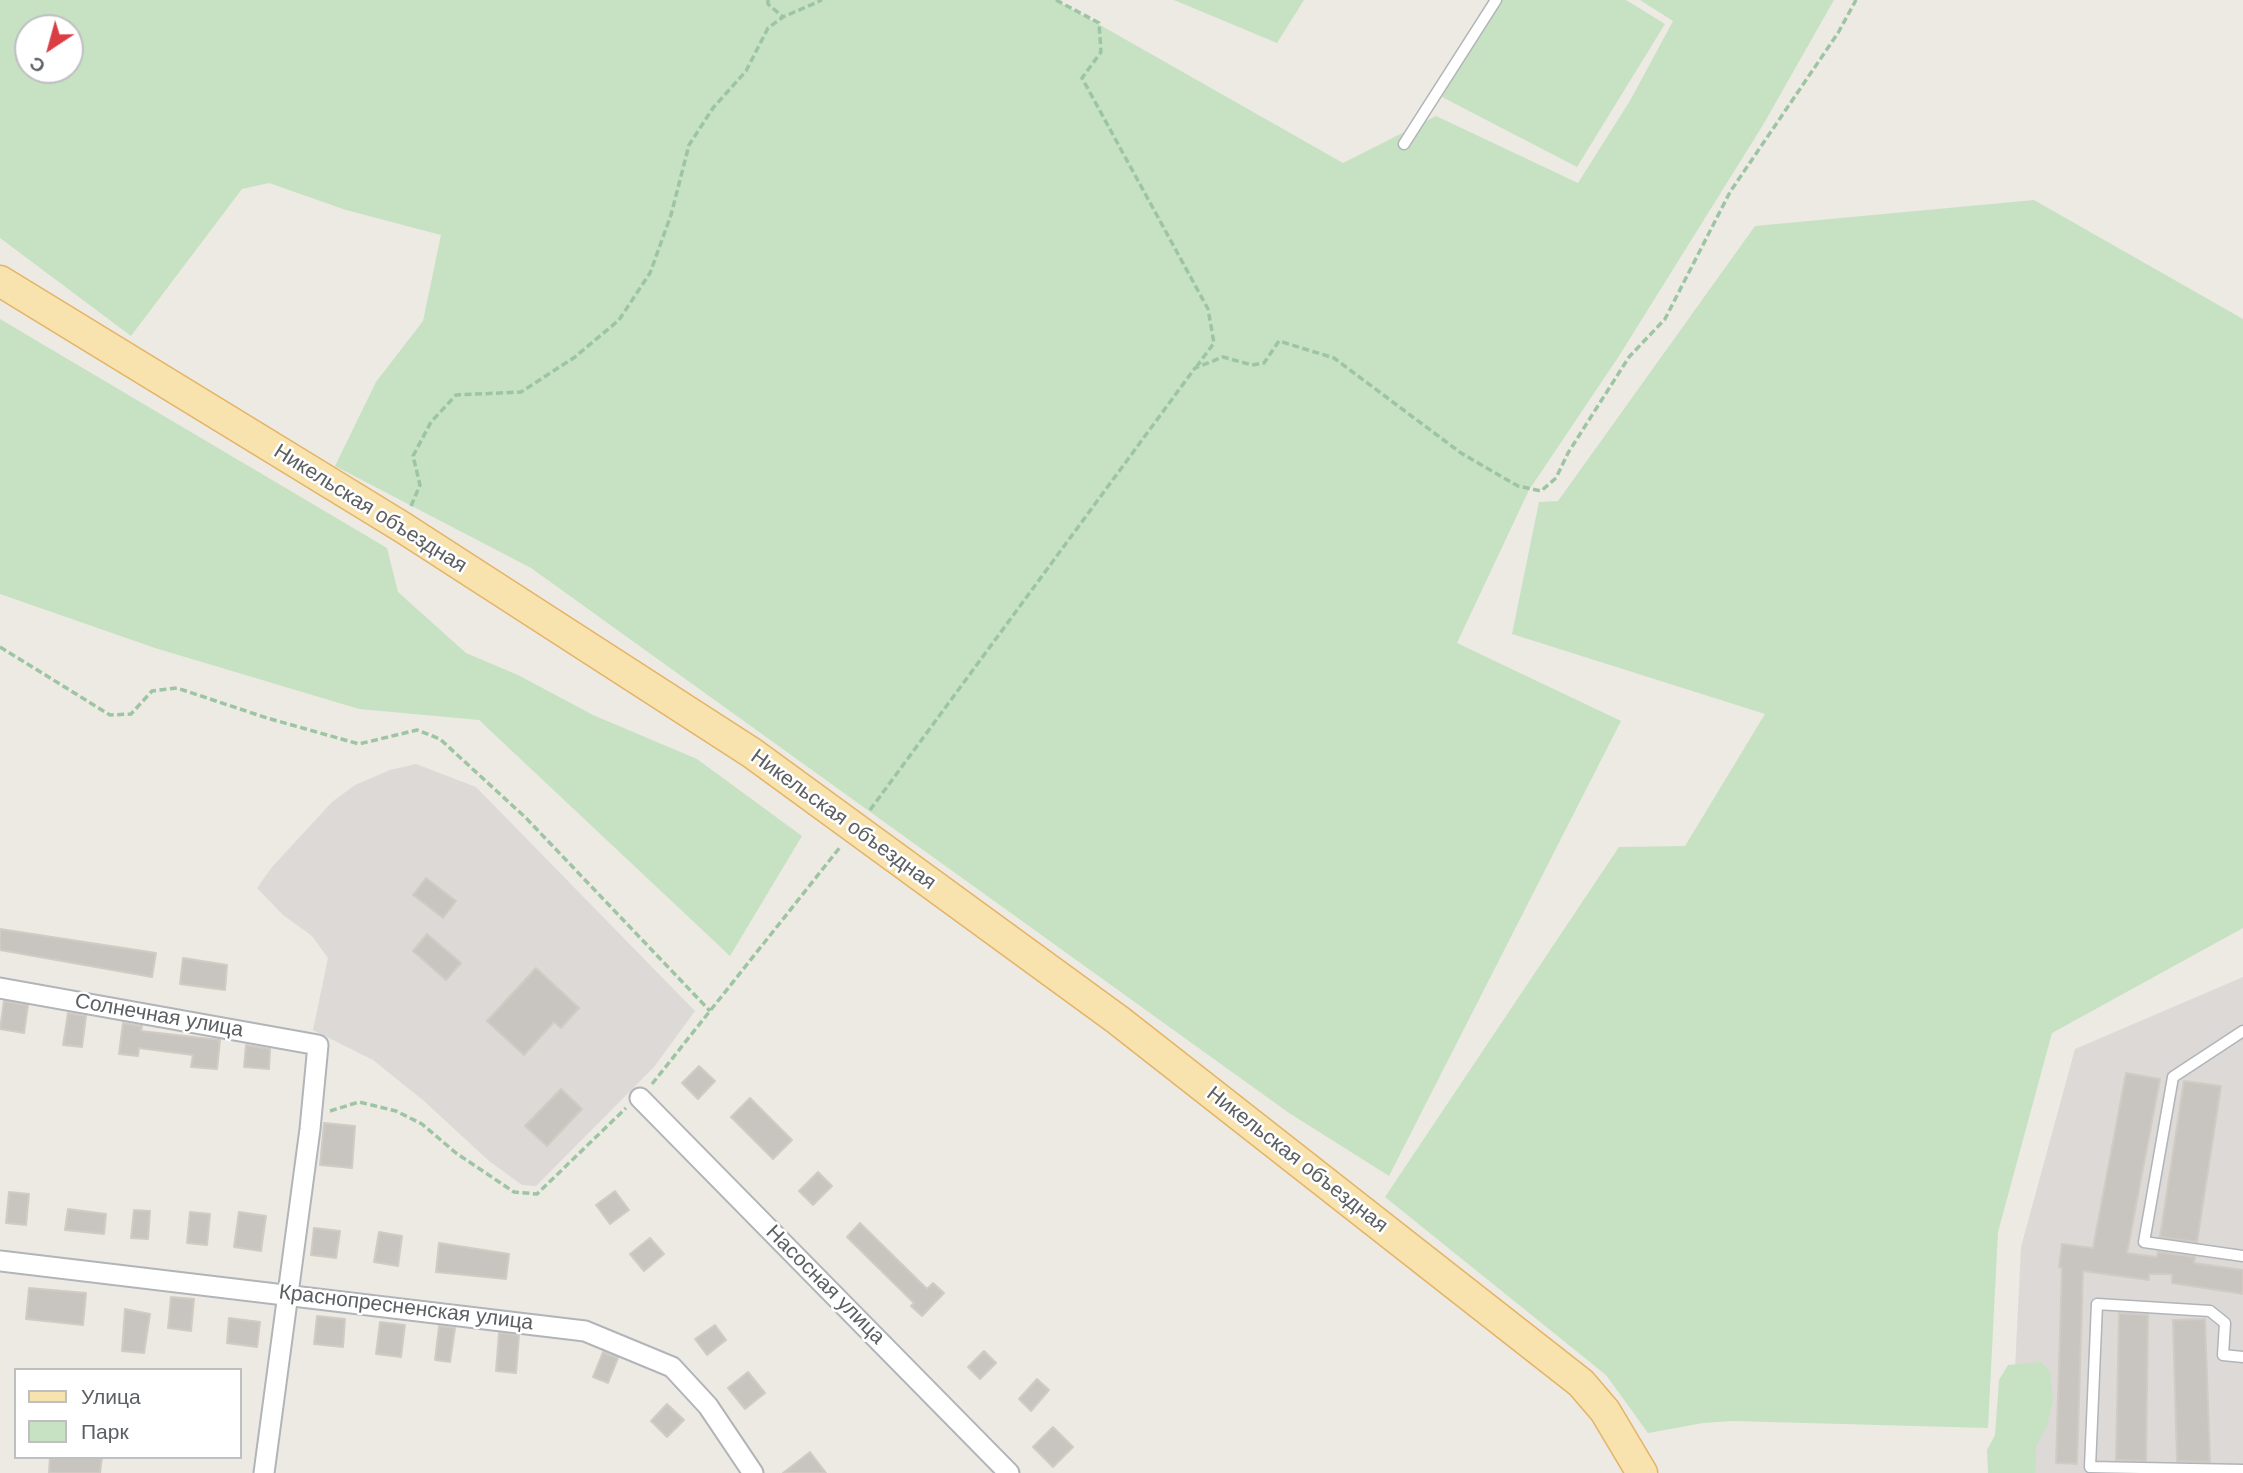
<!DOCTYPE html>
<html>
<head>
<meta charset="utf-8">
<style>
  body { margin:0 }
  #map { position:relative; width:2243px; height:1473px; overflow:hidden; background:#edeae4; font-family:Arial,sans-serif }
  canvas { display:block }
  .legend { position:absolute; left:14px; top:1368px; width:228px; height:91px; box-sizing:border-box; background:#fff; border:2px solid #bebfc1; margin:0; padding:9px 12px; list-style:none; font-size:21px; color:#5c6063 }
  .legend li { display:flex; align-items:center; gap:14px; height:35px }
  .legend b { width:35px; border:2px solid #bebfc1 }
  .north { position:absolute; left:14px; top:14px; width:70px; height:70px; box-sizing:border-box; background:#fff; border:2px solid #bebfc1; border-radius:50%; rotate:216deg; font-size:19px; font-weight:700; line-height:28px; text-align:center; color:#5c6063 }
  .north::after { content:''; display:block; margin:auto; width:24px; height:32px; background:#da3d42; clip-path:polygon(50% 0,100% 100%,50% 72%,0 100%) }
</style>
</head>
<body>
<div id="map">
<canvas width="2243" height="1473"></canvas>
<ul class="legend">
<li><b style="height:9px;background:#f8e3ae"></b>Улица</li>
<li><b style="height:19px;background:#c6e2c2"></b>Парк</li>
</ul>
<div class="north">С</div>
</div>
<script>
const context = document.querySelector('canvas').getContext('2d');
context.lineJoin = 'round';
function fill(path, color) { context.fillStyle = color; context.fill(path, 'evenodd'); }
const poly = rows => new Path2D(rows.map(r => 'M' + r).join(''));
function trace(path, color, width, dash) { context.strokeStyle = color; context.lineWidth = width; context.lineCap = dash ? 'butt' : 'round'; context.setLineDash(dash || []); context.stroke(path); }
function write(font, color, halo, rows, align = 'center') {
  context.font = font + ' Arial,sans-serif'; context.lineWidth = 5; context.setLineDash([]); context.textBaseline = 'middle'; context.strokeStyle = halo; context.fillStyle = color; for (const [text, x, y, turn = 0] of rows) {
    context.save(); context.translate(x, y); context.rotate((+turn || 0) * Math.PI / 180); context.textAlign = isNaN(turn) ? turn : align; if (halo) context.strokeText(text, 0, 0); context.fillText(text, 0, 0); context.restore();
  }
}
fill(poly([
  [416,764,476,787,695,1011,654,1067,536,1186,522,1185,489,1161,424,1101,373,1060,313,1030,328,958,312,936,283,915,257,888,272,867,332,802,355,785,390,770],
  [2243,977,2243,1473,2010,1473,2021,1247,2075,1049]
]), '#dcd9d6');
fill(poly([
  [0,0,1056,0,1343,163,1436,116,1578,183,1631,99,1673,21,1640,0,1834,0,1763,125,1619,356,1529,490,1457,643,1621,721,1389,1176,1289,1113,531,568,335,466,376,382,423,321,441,235,346,210,269,183,242,189,131,336,0,238],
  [28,28,70,28,70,70,28,70],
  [1174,0,1304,0,1277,43],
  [1497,0,1626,0,1665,24,1577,167,1442,97],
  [2034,200,2243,319,2243,928,2052,1033,1998,1232,1988,1428,1733,1421,1703,1423,1648,1433,1606,1375,1385,1197,1619,847,1685,846,1765,714,1512,634,1539,502,1558,501,1755,226],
  [0,319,387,548,398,592,466,653,518,675,593,715,697,759,802,836,730,956,479,720,359,709,155,648,0,594],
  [2041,1362,2050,1372,2053,1399,2047,1426,2036,1446,2035,1473,1988,1473,1987,1450,1995,1435,1999,1380,2008,1365]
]), '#c6e2c2');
const building = poly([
  [426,878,456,901,443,918,413,895,426,878],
  [0,929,156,953,152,977,0,950,0,929],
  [427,934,461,963,446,980,413,951,427,934],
  [183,958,227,965,225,990,180,984,183,958],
  [536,968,579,1008,561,1028,554,1022,524,1055,487,1021,536,968],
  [4,1001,28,1005,24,1033,0,1029,4,1001],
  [68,1013,86,1016,82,1047,63,1045,68,1013],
  [123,1023,142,1026,141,1031,220,1040,217,1069,191,1067,193,1055,139,1048,138,1056,119,1054,123,1023],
  [246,1045,270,1049,269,1069,244,1067,246,1045],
  [699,1066,715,1081,698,1099,682,1083,699,1066],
  [2126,1073,2160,1079,2127,1253,2157,1257,2158,1252,2195,1257,2194,1263,2243,1270,2243,1294,2172,1283,2172,1274,2149,1274,2149,1280,2083,1271,2077,1464,2056,1463,2062,1268,2059,1267,2062,1244,2093,1248,2126,1073],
  [2184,1081,2221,1086,2197,1242,2160,1237,2184,1081],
  [561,1089,582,1109,547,1146,525,1126,561,1089],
  [750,1098,792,1140,773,1159,731,1117,750,1098],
  [324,1123,355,1126,352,1168,320,1165,324,1123],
  [818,1172,832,1186,813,1205,799,1191,818,1172],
  [615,1191,629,1210,610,1224,596,1205,615,1191],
  [9,1192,29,1194,26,1225,6,1223,9,1192],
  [68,1209,106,1214,104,1234,65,1230,68,1209],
  [134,1210,150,1211,148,1239,131,1238,134,1210],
  [190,1212,210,1214,207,1245,187,1243,190,1212],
  [239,1212,266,1216,261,1251,234,1247,239,1212],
  [860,1223,927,1289,933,1283,944,1293,922,1316,911,1306,914,1303,847,1237,860,1223],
  [314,1228,340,1231,336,1258,311,1255,314,1228],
  [379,1232,402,1236,398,1266,374,1262,379,1232],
  [650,1238,664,1254,644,1271,630,1254,650,1238],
  [439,1243,509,1254,506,1279,436,1272,439,1243],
  [29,1288,86,1293,83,1325,26,1319,29,1288],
  [171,1297,194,1299,191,1331,168,1328,171,1297],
  [125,1309,150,1314,144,1353,122,1351,125,1309],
  [2119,1313,2148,1315,2146,1461,2116,1460,2119,1313],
  [317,1316,345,1319,343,1347,314,1344,317,1316],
  [229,1318,260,1322,257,1347,227,1343,229,1318],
  [2205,1319,2210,1462,2177,1461,2173,1320,2205,1319],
  [380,1322,405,1325,401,1357,376,1354,380,1322],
  [715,1325,726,1340,707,1355,695,1339,715,1325],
  [439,1326,455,1328,450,1362,435,1360,439,1326],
  [499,1333,519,1335,516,1373,496,1371,499,1333],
  [984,1351,996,1363,980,1379,968,1367,984,1351],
  [603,1352,618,1358,608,1383,593,1377,603,1352],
  [748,1372,765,1393,745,1409,728,1388,748,1372],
  [1037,1379,1049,1390,1031,1411,1019,1399,1037,1379],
  [667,1404,684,1420,667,1437,651,1421,667,1404],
  [1053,1427,1073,1447,1053,1467,1033,1447,1053,1427],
  [810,1452,826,1473,783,1473,810,1452],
  [50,1457,102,1457,100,1473,49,1473,50,1457]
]);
fill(building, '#c8c5c0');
trace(building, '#d1cbc3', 2);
const lane = poly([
  [1404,144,1496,0],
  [2243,1031,2173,1077,2144,1242,2243,1256],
  [2243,1357,2223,1355,2225,1323,2210,1311,2097,1304,2090,1467,2243,1470]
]);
const street = poly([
  [0,988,318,1045,310,1129,264,1473],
  [640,1098,1009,1473],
  [0,1261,585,1331,672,1367,708,1406,753,1473]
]);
const primary = poly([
  [0,281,402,527,752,753,1118,1020,1581,1383,1605,1411,1642,1473]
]);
trace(lane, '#b1b4b8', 13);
trace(street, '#b1b4b8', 23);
trace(primary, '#e5b365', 33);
trace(poly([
  [768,0,768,4,783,17],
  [1056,0,1099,23,1101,52,1082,78,1208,309,1214,343,1197,366],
  [411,506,420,485,413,456,431,422,456,395,521,392,575,357,619,320,650,273,671,215,689,145,713,108,746,71,768,28,783,17,822,0],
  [0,647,110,715,131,714,152,691,177,688,267,718,359,744,417,730,440,739,526,818,710,1011],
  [870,810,1195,368,1223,357,1252,365,1264,363,1279,341,1334,358,1461,453,1518,486,1541,491,1556,478,1568,453,1629,357,1665,319,1730,192,1838,33,1856,0],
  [652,1084,841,846],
  [330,1111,359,1102,396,1111,422,1124,456,1153,514,1192,537,1194,626,1108]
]), '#9dc5a4', 3.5, [7, 3.5]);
trace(lane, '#fff', 10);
trace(street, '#fff', 19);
trace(primary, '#f8e3ae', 30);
write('21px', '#5c6063', '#fff', [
  ["Никельская объездная",370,509,32],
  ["Никельская объездная",843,820,36],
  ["Солнечная улица",159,1016,10],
  ["Никельская объездная",1297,1160,38],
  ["Насосная улица",825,1285,45],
  ["Краснопресненская улица",406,1308,7]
]);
</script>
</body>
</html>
